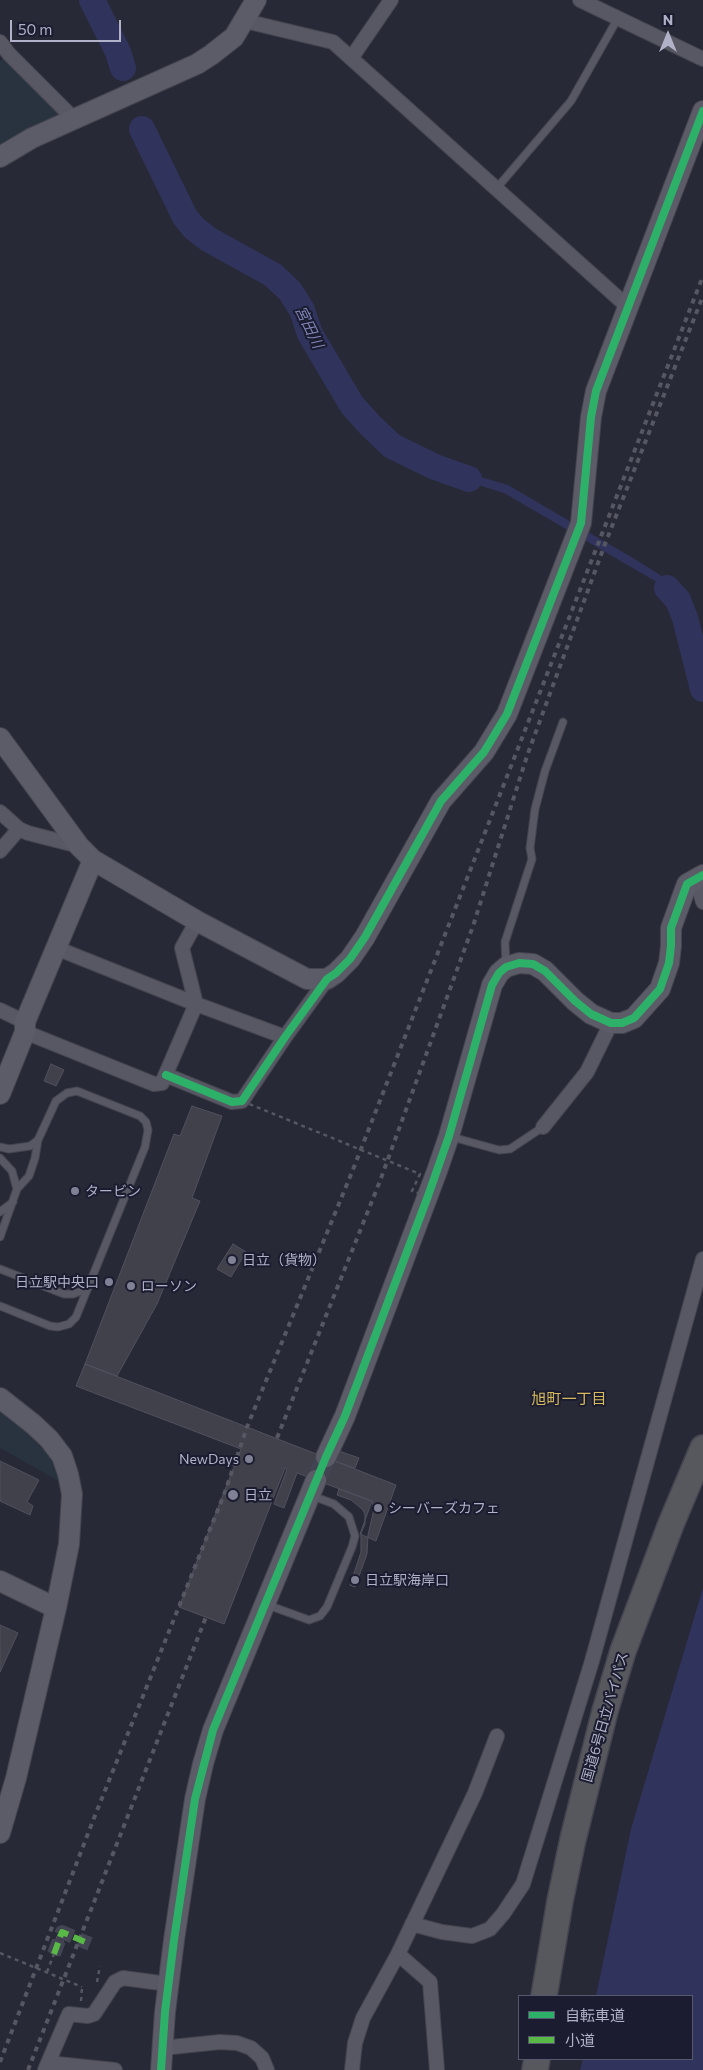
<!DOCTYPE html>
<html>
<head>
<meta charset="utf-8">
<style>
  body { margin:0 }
  #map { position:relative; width:703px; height:2070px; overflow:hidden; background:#282936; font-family:Commissioner,"Noto Sans JP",sans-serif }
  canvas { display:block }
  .legend { position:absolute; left:518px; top:1995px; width:175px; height:65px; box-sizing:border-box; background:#1b1c30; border:1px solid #57586d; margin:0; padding:6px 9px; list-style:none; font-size:15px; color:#b1b1c8 }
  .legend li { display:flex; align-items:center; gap:10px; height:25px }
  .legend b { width:25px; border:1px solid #57586d }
  .north { position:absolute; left:643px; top:10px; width:50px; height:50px; -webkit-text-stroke:4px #1b1c30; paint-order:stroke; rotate:0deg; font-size:14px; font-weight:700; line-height:20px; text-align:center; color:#b1b1c8 }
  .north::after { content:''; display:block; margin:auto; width:18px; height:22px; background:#b1b1c8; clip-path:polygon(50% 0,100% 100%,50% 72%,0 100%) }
  .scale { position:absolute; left:10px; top:20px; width:111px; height:22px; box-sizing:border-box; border:2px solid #b1b1c8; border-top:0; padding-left:6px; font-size:15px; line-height:18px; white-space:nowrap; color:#b1b1c8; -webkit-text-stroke:4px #1b1c30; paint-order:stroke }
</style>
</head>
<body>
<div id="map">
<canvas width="703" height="2070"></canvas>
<ul class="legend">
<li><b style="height:6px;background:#2db169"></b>自転車道</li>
<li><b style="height:6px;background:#58b947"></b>小道</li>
</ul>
<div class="north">N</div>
<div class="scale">50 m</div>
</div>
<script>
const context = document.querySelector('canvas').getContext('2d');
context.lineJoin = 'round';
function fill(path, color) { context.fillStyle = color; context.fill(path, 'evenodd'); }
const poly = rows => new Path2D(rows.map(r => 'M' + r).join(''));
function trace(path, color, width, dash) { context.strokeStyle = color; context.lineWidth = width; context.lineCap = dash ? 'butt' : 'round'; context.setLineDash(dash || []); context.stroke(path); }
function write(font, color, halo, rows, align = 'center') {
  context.font = font + ' Commissioner,"Noto Sans JP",sans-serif'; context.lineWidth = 4; context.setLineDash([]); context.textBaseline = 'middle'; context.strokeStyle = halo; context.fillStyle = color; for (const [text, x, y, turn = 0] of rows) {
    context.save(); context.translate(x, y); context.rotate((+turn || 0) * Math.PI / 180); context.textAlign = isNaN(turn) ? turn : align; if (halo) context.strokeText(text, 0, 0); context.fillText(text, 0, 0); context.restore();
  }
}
fill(poly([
  [9,54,66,117,0,158,0,61],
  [0,1410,17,1422,56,1463,62,1483,0,1448]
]), '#28333f');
fill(poly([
  [437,464,508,485,638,561,660,575,683,597,690,615,679,619,673,602,660,584,504,493,433,471],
  [703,1588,703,2070,580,2070,583,2059,692,2059,692,1996,596,1996,631,1829]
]), '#30335b');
trace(poly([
  [92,0,118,52,123,68],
  [142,129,185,217,194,228,208,239,273,275,290,291,302,310,310,334,352,405,370,425,392,446,435,467,469,479],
  [667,588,678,600,685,618,703,689]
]), '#30335b', 26);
const building = poly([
  [51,1064,64,1070,56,1086,44,1081,51,1064],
  [192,1106,222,1116,192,1198,200,1201,157,1304,117,1376,85,1364,174,1134,180,1136,192,1106],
  [233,1244,246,1252,231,1277,217,1269,233,1244],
  [85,1364,396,1485,376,1541,360,1534,372,1501,297,1473,284,1508,274,1504,287,1469,285,1468,224,1624,179,1607,241,1449,76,1386,85,1364],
  [339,1451,359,1458,355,1468,335,1461,339,1451],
  [0,1461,39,1480,27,1502,33,1506,30,1515,0,1501,0,1461],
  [339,1489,372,1501,374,1509,368,1535,367,1554,355,1587,350,1585,361,1552,361,1533,365,1524,365,1515,363,1510,351,1500,337,1495,339,1489],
  [0,1625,18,1633,0,1672,0,1625],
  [58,1934,65,1937,58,1956,50,1953,58,1934]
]);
fill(building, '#41414c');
trace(building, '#50505e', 1);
trace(poly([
  [54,1954,62,1932,90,1944]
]), '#434453', 14, [14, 7]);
trace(poly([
  [316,1480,326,1457]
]), '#434453', 20, [20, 10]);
const lane = poly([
  [496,189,571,101,618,18],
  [506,964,505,942,532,859,530,848,535,809,545,771,563,722],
  [452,1137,499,1150,510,1149,543,1127],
  [0,1147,9,1149,30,1146,38,1140,56,1101,67,1093,77,1091,140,1116,146,1122,148,1130,145,1147,76,1317,69,1324,58,1327,50,1326,0,1306],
  [0,1158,12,1171,17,1189,0,1237],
  [17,1189,29,1176,35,1158,38,1140],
  [0,1212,13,1202],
  [0,1269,64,1294,73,1294,84,1290,87,1286],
  [265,1604,309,1620,320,1616,327,1607,352,1547,355,1536,349,1517,334,1504,310,1495]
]);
const street = poly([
  [580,0,703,59],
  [245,21,333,42,628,307],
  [0,42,9,54,74,119],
  [352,57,391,0],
  [0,812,19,829,28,833,79,846],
  [0,851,19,829],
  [696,879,703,902],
  [56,948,196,1004,285,1037],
  [0,1010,25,1022],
  [25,1032,154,1084,162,1083,196,1004,182,948,197,921],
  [166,1075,232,1102,242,1101,285,1037,327,979],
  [543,1127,587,1072,611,1023],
  [412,1924,442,1932,472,1936,490,1929,503,1914,523,1884,592,1661,703,1259],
  [398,1954,430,1982,437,2070],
  [162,2048,220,2042,237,2043,251,2048,262,2058,267,2070],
  [48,2063,115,2070],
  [45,2070,69,2014,88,2016,94,2014,115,1982,123,1978,168,1984],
  [352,2070,355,2043,363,2018,398,1954,475,1793,497,1736]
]);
const secondary = poly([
  [0,157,32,138,197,64,211,55,234,37,256,0],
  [0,738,79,846,93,860,197,921,307,979,327,979,336,973,350,959,365,937,441,801,484,752,507,714,581,523,591,417,596,391,703,111],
  [0,1094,25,1032,25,1022,93,860],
  [0,1398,33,1424,49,1439,62,1456,68,1474,72,1494,69,1544,56,1608,16,1778,0,1833],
  [326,1457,345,1416,437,1171,449,1136,492,985,499,973,506,967,519,963,533,964,545,971,575,1001,591,1014,611,1023,622,1023,634,1018,660,989,669,963,671,946,671,928,687,884,703,875],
  [0,1581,56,1608],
  [161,2070,165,2012,174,1940,195,1799,203,1764,213,1730,316,1480]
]);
const highway = poly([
  [544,1996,560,1901,573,1839,605,1711,623,1651,671,1524,703,1448],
  [535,2070,537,2059]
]);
trace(lane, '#44454f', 9);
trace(street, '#44454f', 16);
trace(secondary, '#44454f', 22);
trace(highway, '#454551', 28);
trace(poly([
  [47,1972,54,1954],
  [97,1982,100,1966],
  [81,2001,82,1987]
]), '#555761', 2.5, [4, 4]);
trace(lane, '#575864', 7);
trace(street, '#575864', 14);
trace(secondary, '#5c5c69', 20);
trace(highway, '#57585d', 25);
trace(poly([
  [277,1438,380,1181,473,926,527,756,605,544,703,296],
  [0,2062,94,1818,225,1492,247,1427,352,1172,703,276],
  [28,2070,206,1617]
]), '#565762', 4, [5, 5]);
trace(poly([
  [242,1101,420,1174,412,1191,428,1196],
  [0,1953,82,1987]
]), '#555761', 2.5, [4, 4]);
trace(poly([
  [54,1954,62,1932,90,1944]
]), '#58b947', 6, [12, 6]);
trace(poly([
  [166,1075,232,1102,242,1101,285,1037,327,979,336,973,350,959,365,937,441,801,484,752,507,714,581,523,591,417,596,391,703,111],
  [161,2070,165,2012,174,1940,195,1799,213,1730,326,1457,345,1416,428,1196,449,1136,492,985,499,973,506,967,519,963,533,964,545,971,575,1001,591,1014,611,1023,622,1023,634,1018,660,989,669,963,671,946,671,928,687,884,703,875]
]), '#2db169', 8);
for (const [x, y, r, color] of [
  [75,1191,5,"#818195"],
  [232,1260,5,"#818195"],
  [109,1282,5,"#818195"],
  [131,1286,5,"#818195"],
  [249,1459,5,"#818195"],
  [233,1495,6,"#818195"],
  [378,1508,5,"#818195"],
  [355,1580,5,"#818195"]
]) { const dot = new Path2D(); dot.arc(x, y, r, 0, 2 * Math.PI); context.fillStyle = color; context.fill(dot); trace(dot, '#1b1c30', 2); }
write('14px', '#b1b1c8', '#1b1c30', [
  ["タービン",85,1191],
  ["日立（貨物）",242,1260],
  ["日立駅中央口",99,1282,"right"],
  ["ローソン",141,1286],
  ["NewDays",239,1459,"right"],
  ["日立",244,1495],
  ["シーバーズカフェ",388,1508],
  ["日立駅海岸口",365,1580]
], 'left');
write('14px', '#b1b1c8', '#1b1c30', [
  ["国道6号日立バイパス",605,1717,-74]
]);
write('italic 15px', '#7f83b5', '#1b1c30', [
  ["宮田川",309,327,64]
]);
write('15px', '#d7bc5c', '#1b1c30', [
  ["旭町一丁目",569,1399]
]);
</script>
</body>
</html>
